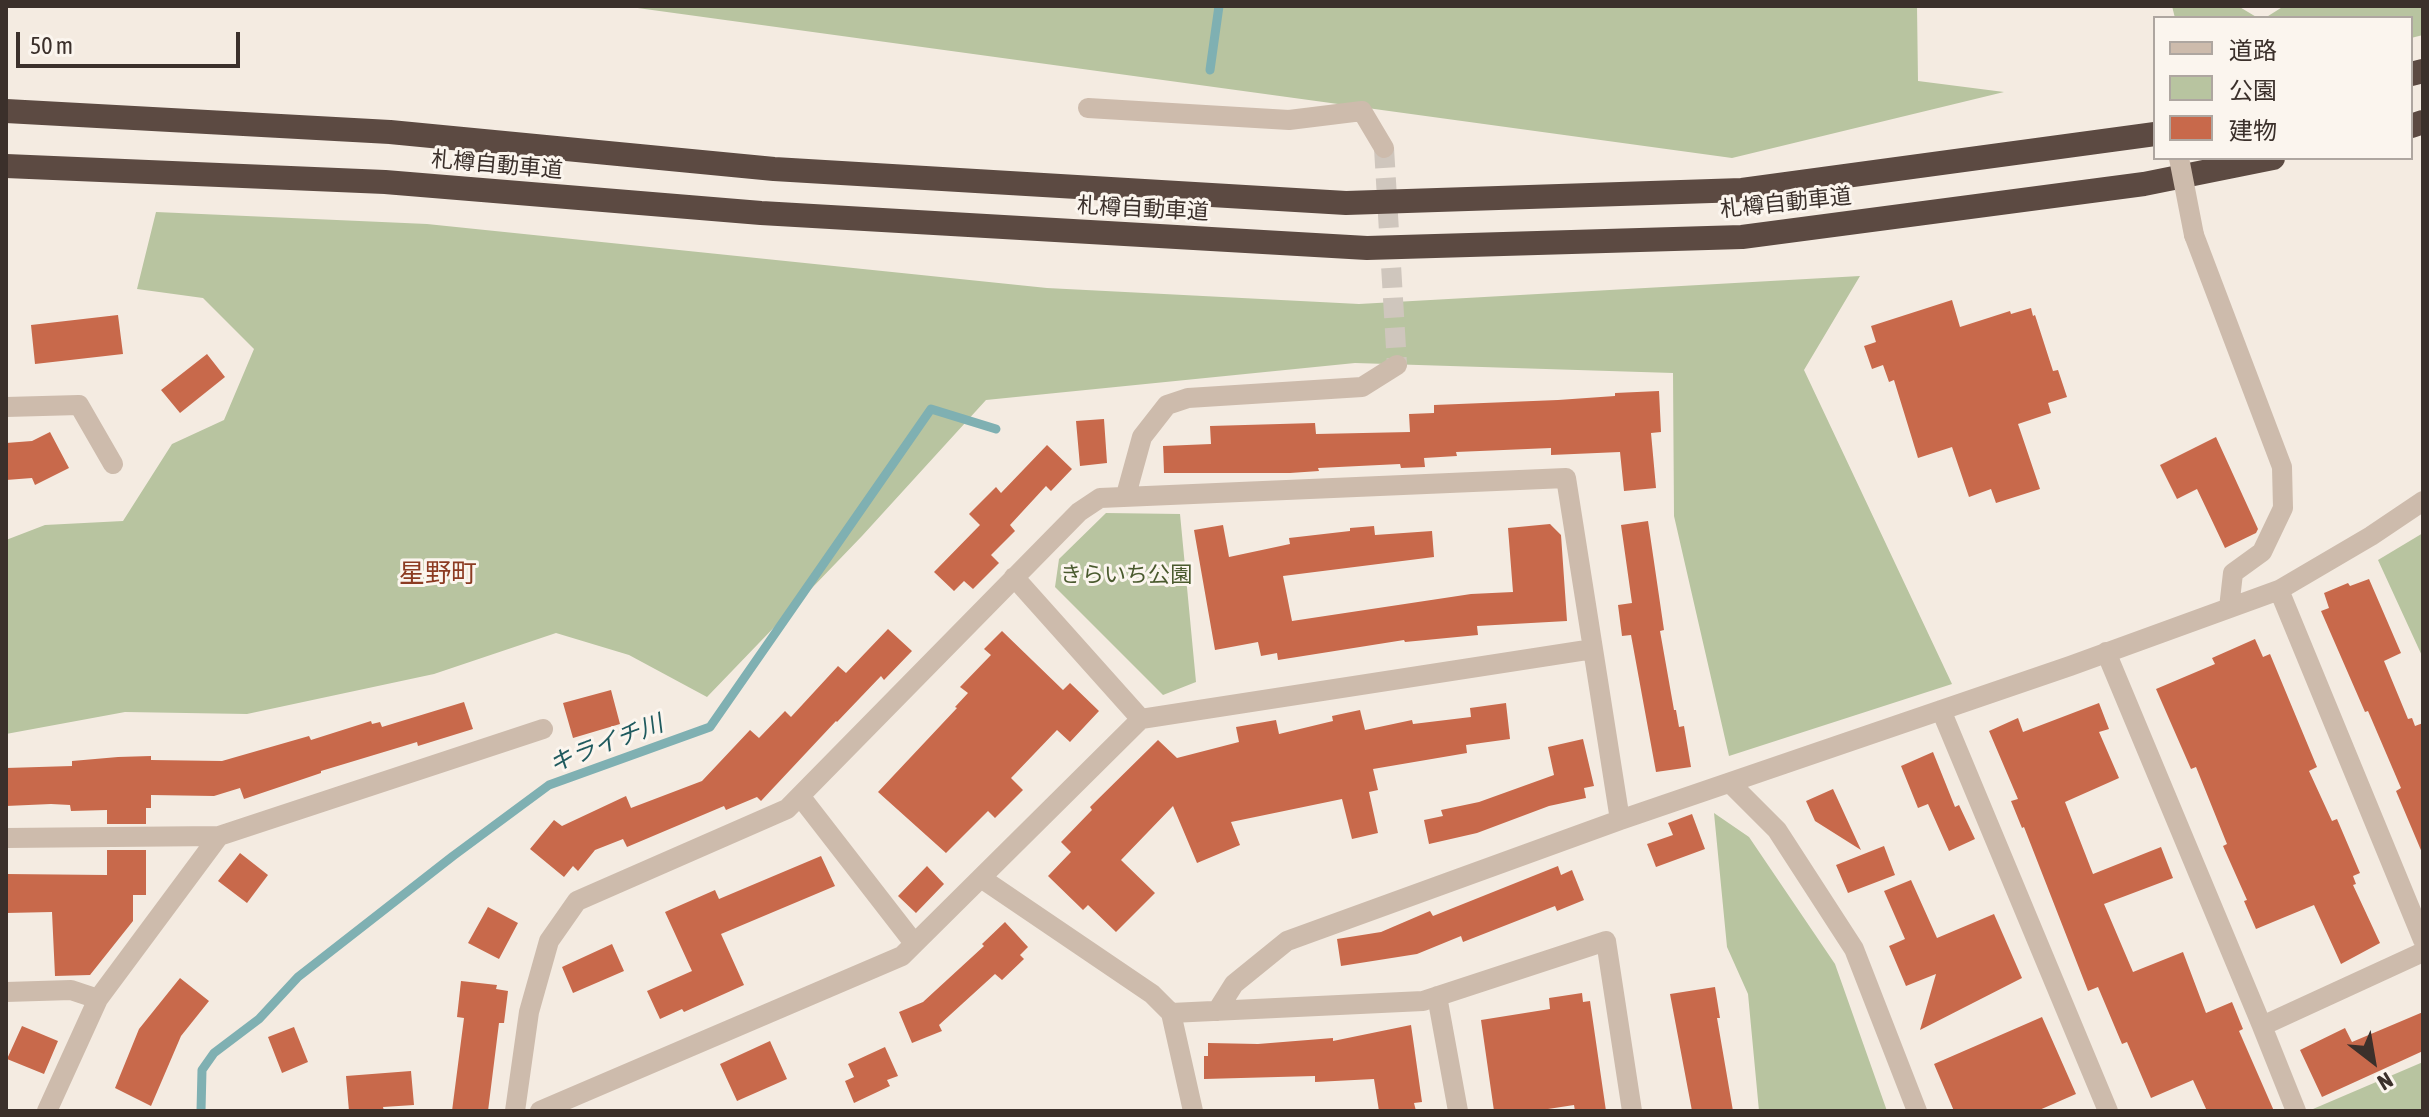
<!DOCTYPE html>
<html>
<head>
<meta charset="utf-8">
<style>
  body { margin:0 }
  #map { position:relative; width:2429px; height:1117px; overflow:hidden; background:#f4ebe1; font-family:"Asap Condensed","Noto Sans JP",sans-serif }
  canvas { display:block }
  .frame { position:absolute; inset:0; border:8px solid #3b302b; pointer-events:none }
  .legend { position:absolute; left:2153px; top:16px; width:260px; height:144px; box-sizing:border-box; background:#fbf5ee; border:2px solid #aea6a0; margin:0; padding:10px 14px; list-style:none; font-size:24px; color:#3b302b }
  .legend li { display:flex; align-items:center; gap:16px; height:40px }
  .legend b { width:40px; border:2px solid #aea6a0 }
  .north { position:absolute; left:2333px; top:1021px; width:80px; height:80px; -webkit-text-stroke:6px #fbf5ee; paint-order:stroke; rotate:149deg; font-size:22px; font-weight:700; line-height:32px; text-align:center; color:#3b302b }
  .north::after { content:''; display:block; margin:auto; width:28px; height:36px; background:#3b302b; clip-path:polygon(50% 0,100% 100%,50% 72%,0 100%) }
  .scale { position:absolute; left:16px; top:32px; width:224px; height:36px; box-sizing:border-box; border:4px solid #3b302b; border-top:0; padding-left:10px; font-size:24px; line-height:28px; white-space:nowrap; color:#3b302b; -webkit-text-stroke:6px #fbf5ee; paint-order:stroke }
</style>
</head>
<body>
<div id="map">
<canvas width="2429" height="1117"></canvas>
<div class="frame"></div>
<ul class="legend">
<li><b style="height:10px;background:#cdbbac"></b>道路</li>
<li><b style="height:22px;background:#b8c4a0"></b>公園</li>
<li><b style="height:22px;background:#c8694b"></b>建物</li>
</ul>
<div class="north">N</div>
<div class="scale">50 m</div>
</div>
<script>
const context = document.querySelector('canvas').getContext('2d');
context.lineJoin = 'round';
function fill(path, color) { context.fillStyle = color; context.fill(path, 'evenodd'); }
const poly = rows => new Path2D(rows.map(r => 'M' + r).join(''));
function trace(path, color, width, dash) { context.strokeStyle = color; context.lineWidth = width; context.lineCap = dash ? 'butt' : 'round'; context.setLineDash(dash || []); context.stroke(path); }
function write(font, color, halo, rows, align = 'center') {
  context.font = font + ' "Asap Condensed","Noto Sans JP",sans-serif'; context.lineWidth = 6; context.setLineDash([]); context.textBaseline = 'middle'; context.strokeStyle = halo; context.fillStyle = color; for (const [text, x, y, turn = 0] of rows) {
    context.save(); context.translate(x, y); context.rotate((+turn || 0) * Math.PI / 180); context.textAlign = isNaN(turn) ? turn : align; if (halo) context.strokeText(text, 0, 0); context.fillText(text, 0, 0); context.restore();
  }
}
fill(poly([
  [6,6,400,6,6,8],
  [623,6,1917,6,1918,81,2004,92,1732,158],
  [2172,6,2238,6,2258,18,2175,18],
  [2284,6,2423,6,2423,35,2411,38,2411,18,2265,18],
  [156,212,427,224,1047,288,1359,304,1860,276,1804,370,1952,684,1729,756,1674,516,1673,373,1355,363,986,400,862,536,707,697,629,655,556,633,434,674,247,714,125,712,6,734,6,540,45,525,123,521,172,444,224,420,254,349,203,298,137,289],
  [1106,513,1180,514,1196,682,1163,695,1055,587,1059,559],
  [2423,533,2423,658,2378,560],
  [1714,813,1749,837,1835,964,1887,1111,1759,1111,1748,994,1727,947],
  [2423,1062,2423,1111,2313,1109]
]), '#b8c4a0');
trace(poly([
  [1210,70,1219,6],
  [201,1111,202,1070,214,1053,259,1019,298,977,453,856,549,785,710,727,931,409,996,429]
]), '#7fb0b2', 9);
fill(poly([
  [1952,300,1960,327,2010,311,2011,314,2031,308,2033,316,2035,315,2053,371,2058,370,2067,397,2048,403,2051,413,2018,424,2040,489,1996,503,1991,489,1969,497,1952,447,1918,458,1894,380,1889,382,1883,365,1872,369,1864,346,1876,342,1871,326],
  [118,315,123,354,35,364,31,325],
  [207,354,225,377,180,413,161,390],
  [1659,391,1661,432,1651,433,1656,488,1624,491,1620,452,1551,455,1551,448,1456,452,1457,456,1424,458,1425,467,1401,468,1400,464,1318,468,1319,471,1290,473,1164,473,1163,446,1211,444,1210,426,1315,423,1316,434,1410,432,1409,414,1434,413,1434,405,1558,400,1615,396,1615,393],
  [1104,419,1107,463,1080,466,1076,421],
  [50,432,69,468,35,485,32,478,6,480,6,443,32,441],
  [2216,437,2258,529,2256,533,2225,548,2197,489,2177,499,2160,465],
  [1047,445,1072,469,1051,491,1046,486,1010,525,1015,531,991,555,999,563,973,589,964,581,954,591,934,572,980,525,969,514,996,487,1001,493],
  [1648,521,1664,630,1660,631,1674,710,1676,710,1679,727,1684,726,1691,767,1656,772,1631,635,1622,636,1618,605,1632,603,1621,525],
  [1550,524,1561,535,1567,621,1477,626,1478,635,1405,642,1404,640,1278,660,1277,653,1261,656,1258,642,1215,650,1194,530,1223,525,1229,557,1290,544,1289,538,1350,531,1350,528,1374,526,1375,535,1432,531,1434,557,1283,576,1292,621,1471,594,1513,592,1508,528],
  [2369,579,2401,653,2384,661,2408,719,2412,718,2415,726,2423,723,2423,855,2396,791,2401,788,2368,711,2365,712,2321,611,2329,608,2324,593,2348,583,2350,586],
  [888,629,912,651,884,680,881,676,837,722,836,721,761,801,757,797,726,810,724,806,627,847,623,839,595,850,578,871,573,866,564,877,530,849,554,820,562,826,626,796,631,808,702,781,750,730,759,738,785,711,791,717,838,666,846,673],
  [1002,631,1063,690,1070,683,1099,711,1070,742,1057,730,1011,778,1023,790,995,818,988,811,946,853,878,792,957,708,955,707,968,693,960,687,991,655,984,649],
  [2255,639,2263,657,2270,654,2317,767,2309,771,2332,821,2337,819,2360,873,2353,876,2356,884,2353,885,2380,943,2341,964,2314,905,2256,929,2244,901,2247,900,2223,846,2227,844,2196,767,2191,769,2156,689,2215,664,2212,658],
  [611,690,620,724,573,738,563,703],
  [464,702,473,729,418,746,417,742,321,771,321,773,244,799,240,788,214,796,151,795,151,808,146,808,146,824,107,824,107,810,71,811,70,805,51,804,6,806,6,768,72,766,72,761,118,757,151,756,151,760,222,761,309,736,311,740,371,721,372,724,380,722,382,727],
  [1506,703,1510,739,1466,745,1467,753,1373,769,1378,790,1369,792,1378,833,1352,839,1342,799,1231,822,1240,845,1197,863,1173,806,1121,860,1155,893,1116,932,1088,905,1083,910,1048,876,1071,852,1061,842,1092,810,1090,807,1158,740,1177,758,1239,742,1236,727,1276,720,1279,734,1333,721,1332,716,1360,710,1365,730,1412,720,1413,724,1471,717,1470,708],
  [2099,703,2109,729,2099,732,2119,778,2065,802,2093,874,2161,847,2173,878,2104,904,2133,972,2183,952,2206,1013,2232,1002,2243,1029,2239,1031,2274,1111,2207,1111,2193,1080,2151,1098,2127,1042,2122,1044,2098,987,2088,991,2024,827,2022,828,2011,801,2018,799,1989,731,2018,718,2023,732],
  [1583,739,1594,786,1584,788,1586,798,1549,806,1477,833,1429,844,1424,820,1443,816,1441,810,1479,802,1554,775,1548,747],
  [1933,752,1955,807,1959,805,1975,839,1949,851,1928,804,1918,808,1901,766],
  [1833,789,1861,850,1815,821,1806,801],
  [1692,814,1705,849,1656,867,1647,844,1673,835,1668,823],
  [1884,846,1895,875,1848,893,1836,865],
  [107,850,146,850,146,895,133,895,133,921,90,975,55,976,52,912,6,913,6,874,107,875],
  [240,853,268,875,247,903,218,881],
  [821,856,835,886,721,934,744,985,684,1012,682,1009,660,1019,647,991,692,971,665,912,715,890,719,899],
  [927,866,944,884,916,913,898,896],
  [1558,866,1561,875,1572,870,1584,900,1557,911,1555,906,1463,942,1461,936,1417,954,1341,966,1337,939,1381,932,1430,911,1433,916],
  [1911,880,1937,938,1994,914,2022,978,1920,1030,1936,974,1906,986,1889,946,1905,939,1884,891],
  [488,907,518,923,499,959,468,943],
  [1005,922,1028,947,1020,955,1024,959,1002,980,995,974,939,1025,942,1031,912,1043,899,1012,923,1002,984,946,982,944],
  [612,944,624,971,573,993,562,967],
  [180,978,209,1001,181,1036,151,1106,115,1088,139,1029],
  [461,981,497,985,496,989,508,991,504,1023,499,1023,488,1111,452,1111,464,1018,457,1017],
  [1715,987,1720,1018,1717,1018,1733,1111,1692,1111,1670,994],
  [1582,993,1583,1002,1590,1001,1606,1111,1575,1111,1574,1105,1535,1111,1494,1111,1481,1020,1550,1009,1549,998],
  [2423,1012,2423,1051,2322,1097,2300,1050,2345,1028,2352,1042],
  [2042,1017,2076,1094,2037,1111,1954,1111,1934,1064],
  [1411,1025,1422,1102,1414,1103,1416,1111,1379,1111,1374,1079,1315,1082,1315,1076,1204,1079,1204,1056,1208,1056,1208,1043,1258,1044,1333,1038,1333,1041],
  [22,1026,58,1041,44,1074,7,1059],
  [294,1027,308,1062,282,1073,268,1037],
  [770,1041,787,1079,737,1101,720,1064],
  [885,1047,898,1076,887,1080,890,1086,854,1103,845,1081,854,1077,848,1064],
  [411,1071,414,1105,383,1107,384,1111,349,1111,346,1076]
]), '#c8694b');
trace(poly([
  [1384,148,1397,365]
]), '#cfc6bd', 20, [20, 10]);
trace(poly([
  [1088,108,1289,120,1362,111,1384,148],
  [2194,235,2282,467,2283,508,2262,552,2233,573,2229,608],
  [6,407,79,405,113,464],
  [1126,495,1142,437,1167,405,1188,398,1362,387,1397,365],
  [1014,577,1141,719],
  [2279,590,2423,940],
  [2106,652,2262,1026],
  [1941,710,2108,1111],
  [1730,783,1777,830,1854,949,1917,1111],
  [800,796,914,943],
  [6,838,219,836,543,729],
  [981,878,1152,994,1171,1013,1193,1111],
  [6,992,71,990,98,999],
  [1437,996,1458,1111],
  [1217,1011,1234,984,1287,941,1620,820,2070,666,2279,590,2371,536,2423,501],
  [1171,1013,1423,1001,1606,941,1632,1111],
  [47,1111,98,999,219,836],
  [515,1111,529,1012,549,941,577,901,787,809,1079,512,1100,498,1566,478,1620,820],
  [540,1111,902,956,1141,719,1593,649],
  [2296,1111,2262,1026,2423,952]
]), '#cdbbac', 20);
trace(poly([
  [2411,74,2423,71],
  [6,111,390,132,774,169,1346,203,1742,190,2155,134],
  [2411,126,2423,122],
  [6,166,385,182,761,213,1367,248,1742,237,2144,184,2273,158]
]), '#5c4a42', 24);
trace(poly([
  [2179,158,2194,235]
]), '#cdbbac', 20);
write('22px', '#3b302b', '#fbf5ee', [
  ["札樽自動車道",497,165,5],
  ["札樽自動車道",1786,203,-6],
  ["札樽自動車道",1143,209,3]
]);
write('22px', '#4a5a2e', '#fbf5ee', [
  ["きらいち公園",1126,575]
]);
write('italic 24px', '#1f5a5e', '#fbf5ee', [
  ["キライチ川",606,744,-21]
]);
write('26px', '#8c3b22', '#fbf5ee', [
  ["星野町",438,574]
]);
</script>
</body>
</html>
